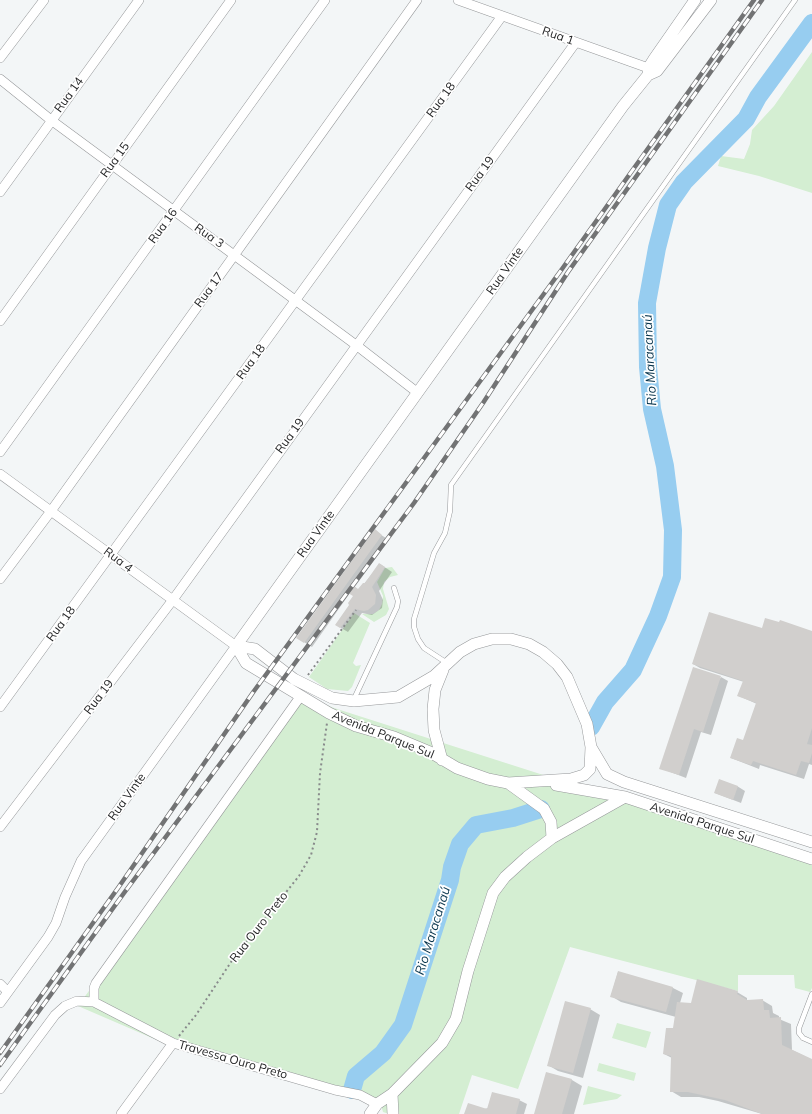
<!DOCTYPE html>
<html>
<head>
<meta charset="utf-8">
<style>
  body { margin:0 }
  canvas { display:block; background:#f3f6f7 }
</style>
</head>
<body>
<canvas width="812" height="1114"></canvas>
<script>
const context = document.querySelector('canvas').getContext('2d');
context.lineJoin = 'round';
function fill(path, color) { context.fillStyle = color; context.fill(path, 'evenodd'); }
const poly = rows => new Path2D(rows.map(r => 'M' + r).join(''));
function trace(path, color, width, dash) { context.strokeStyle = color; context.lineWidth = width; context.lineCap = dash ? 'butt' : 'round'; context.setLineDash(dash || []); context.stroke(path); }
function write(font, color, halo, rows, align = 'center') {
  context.font = font + ' Mulish,sans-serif'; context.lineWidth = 3.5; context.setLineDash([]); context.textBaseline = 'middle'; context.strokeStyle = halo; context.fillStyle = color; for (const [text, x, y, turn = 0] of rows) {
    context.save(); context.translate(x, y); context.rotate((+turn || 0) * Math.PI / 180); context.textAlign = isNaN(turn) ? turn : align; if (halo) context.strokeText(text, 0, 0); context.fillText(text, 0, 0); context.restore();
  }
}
fill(poly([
  [812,52,812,193,759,176,718,166,721,156,744,159,750,144,752,130,774,106],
  [392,567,398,575,390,577,384,582,383,589,389,609,386,615,374,622,362,614,373,614,379,610,382,604,383,596,377,582,385,568],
  [354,613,370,623,353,663,356,666,361,665,352,687,348,691,327,689,309,677],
  [303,695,334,708,812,861,812,988,810,992,795,988,794,975,738,975,738,991,570,947,518,1089,472,1075,459,1114,389,1114,383,1112,380,1101,173,1047,78,1006],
  [617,1023,651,1032,646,1048,612,1038],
  [599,1063,636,1073,634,1081,597,1071],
  [588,1086,622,1095,617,1099,583,1105]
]), '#d4eed2');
fill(poly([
  [375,531,389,540,354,588,359,590,380,564,392,572,379,591,383,600,382,608,372,615,362,613,348,632,336,625,350,606,354,596,350,593,312,647,304,642],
  [762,629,812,632,812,765,809,764,804,779,760,765,759,769,731,758,744,742,757,704,739,696,744,682,700,668,693,664],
  [721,677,728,681,711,735,701,732,686,778,660,768],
  [737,786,745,791,741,803,715,793],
  [618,972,673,988,683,993,680,1003,691,1004,737,992,747,998,747,1001,762,1000,772,1006,773,1013,779,1016,779,1019,791,1024,792,1050,812,1060,812,1114,762,1114,718,1101,699,1097,681,1097,671,1091,672,1058,664,1054,674,1030,676,1017,621,1002,611,996],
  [590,1009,600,1015,583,1078,558,1071,548,1065],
  [547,1073,572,1080,582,1086,574,1114,535,1114],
  [519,1100,527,1104,524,1114,465,1114]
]), '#0003');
trace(poly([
  [591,727,605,702,633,670,658,616,672,577,673,530,665,466,652,409,648,367,647,303,657,248,668,205,684,182,746,119,758,97,812,23],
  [352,1090,356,1076,383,1053,403,1025,450,880,452,867,460,844,476,825,513,818,541,809]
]), '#97cdf0', 18);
fill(poly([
  [375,529,382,535,304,643,296,638],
  [379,563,385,567,372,587,376,595,375,604,368,610,364,611,355,609,340,628,335,625,349,605,348,603,353,596,348,593,354,586,358,589,363,583,365,583],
  [709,612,762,628,765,618,779,622,780,620,812,631,812,728,807,744,812,745,812,753,809,763,801,761,796,775,753,761,751,765,730,758,737,738,743,740,756,703,737,696,743,681,692,664],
  [693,667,721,676,703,732,694,729,679,775,659,769],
  [719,779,738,786,733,800,714,793],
  [618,971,673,987,666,1012,610,997],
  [697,979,738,991,737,994,747,1000,763,999,764,1010,769,1010,770,1018,781,1017,782,1045,812,1059,812,1114,762,1114,725,1100,688,1092,670,1092,671,1056,663,1054,666,1028,673,1028,677,1002,691,1003],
  [565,1001,591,1008,573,1073,547,1066],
  [546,1072,572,1079,562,1114,534,1114],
  [492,1092,520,1099,516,1114,464,1114,468,1103,487,1109]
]), '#d1cfcd');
const service = poly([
  [447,663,424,648,418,639,414,627,414,619,434,553,445,533,450,511,451,485,795,0],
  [354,699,397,607,398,601,394,588],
  [812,994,799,1028,799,1033,803,1038,812,1042]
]);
const minor = poly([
  [458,0,654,70],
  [0,58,44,0],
  [0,79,51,120,356,345,418,393],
  [0,192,139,0],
  [0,321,231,0],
  [0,452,325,0],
  [0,474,236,646,81,861,65,897,56,923,48,937,0,1003],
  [0,579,51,511,417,0],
  [0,707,502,16],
  [0,827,172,601,576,42],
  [0,984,8,992],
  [94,1002,94,988,96,983,300,697],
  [0,1089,55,1015,65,1006,77,1001,94,1002,173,1043,335,1090,360,1095,377,1104],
  [121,1114,173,1043]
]);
const tertiary = poly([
  [648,75,657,71,711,0],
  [236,646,623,106,648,75,649,67,654,59,695,0],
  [236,646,255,649,294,679,332,698,354,701,398,697,434,676,460,652,474,644,492,639,511,639,529,644,543,652,557,664,567,677,587,724,591,747,607,774,624,782,812,842],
  [236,646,246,663,329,713,356,726,394,737,430,752,457,768,488,779,508,783,571,779,584,775,590,769,591,747],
  [442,760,434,730,433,709,435,690,443,670],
  [556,785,625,797,812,859],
  [552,838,625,797],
  [392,1094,393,1114],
  [370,1114,377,1104,392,1094,442,1043,456,1019,468,971,493,893,505,877,527,857,552,838,551,822,544,809,508,783]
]);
trace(service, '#96989a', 5.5);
trace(minor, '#96989a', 10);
trace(tertiary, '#96989a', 12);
trace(poly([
  [308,675,356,610],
  [179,1036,196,1015,235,956,299,876,311,855,317,832,320,773,327,723]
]), '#888a8b', 2, [2, 3]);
trace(service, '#fff', 4.5);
trace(minor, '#fff', 9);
trace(tertiary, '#fff', 11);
const rail = poly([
  [0,1053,118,888,254,691,562,269,754,0],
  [0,1065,124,893,414,503,483,403,568,272,762,0]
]);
trace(rail, '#727374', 4.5);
trace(rail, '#fff', 3, [9]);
write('12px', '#262728', '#fff', [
  ["Rua 1",558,36,19],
  ["Rua 14",69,95,-54],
  ["Rua 18",441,100,-54],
  ["Rua 15",115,160,-54],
  ["Rua 19",480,174,-54],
  ["Rua 16",163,226,-54],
  ["Rua 3",209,236,35],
  ["Rua Vinte",505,271,-55],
  ["Rua 17",209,290,-54],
  ["Rua 18",251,362,-54],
  ["Rua 19",290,436,-54],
  ["Rua Vinte",316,534,-54],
  ["Rua 4",118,560,37],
  ["Rua 18",61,624,-54],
  ["Rua 19",99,697,-53],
  ["Avenida Parque Sul",383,735,22],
  ["Rua Vinte",127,797,-54],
  ["Avenida Parque Sul",702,823,18],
  ["Rua Ouro Preto",259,927,-52],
  ["Travessa Ouro Preto",233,1060,16]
]);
write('italic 13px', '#08354d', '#fff', [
  ["Rio Maracanaú",650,360,-93],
  ["Rio Maracanaú",433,931,-73]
]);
</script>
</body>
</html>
